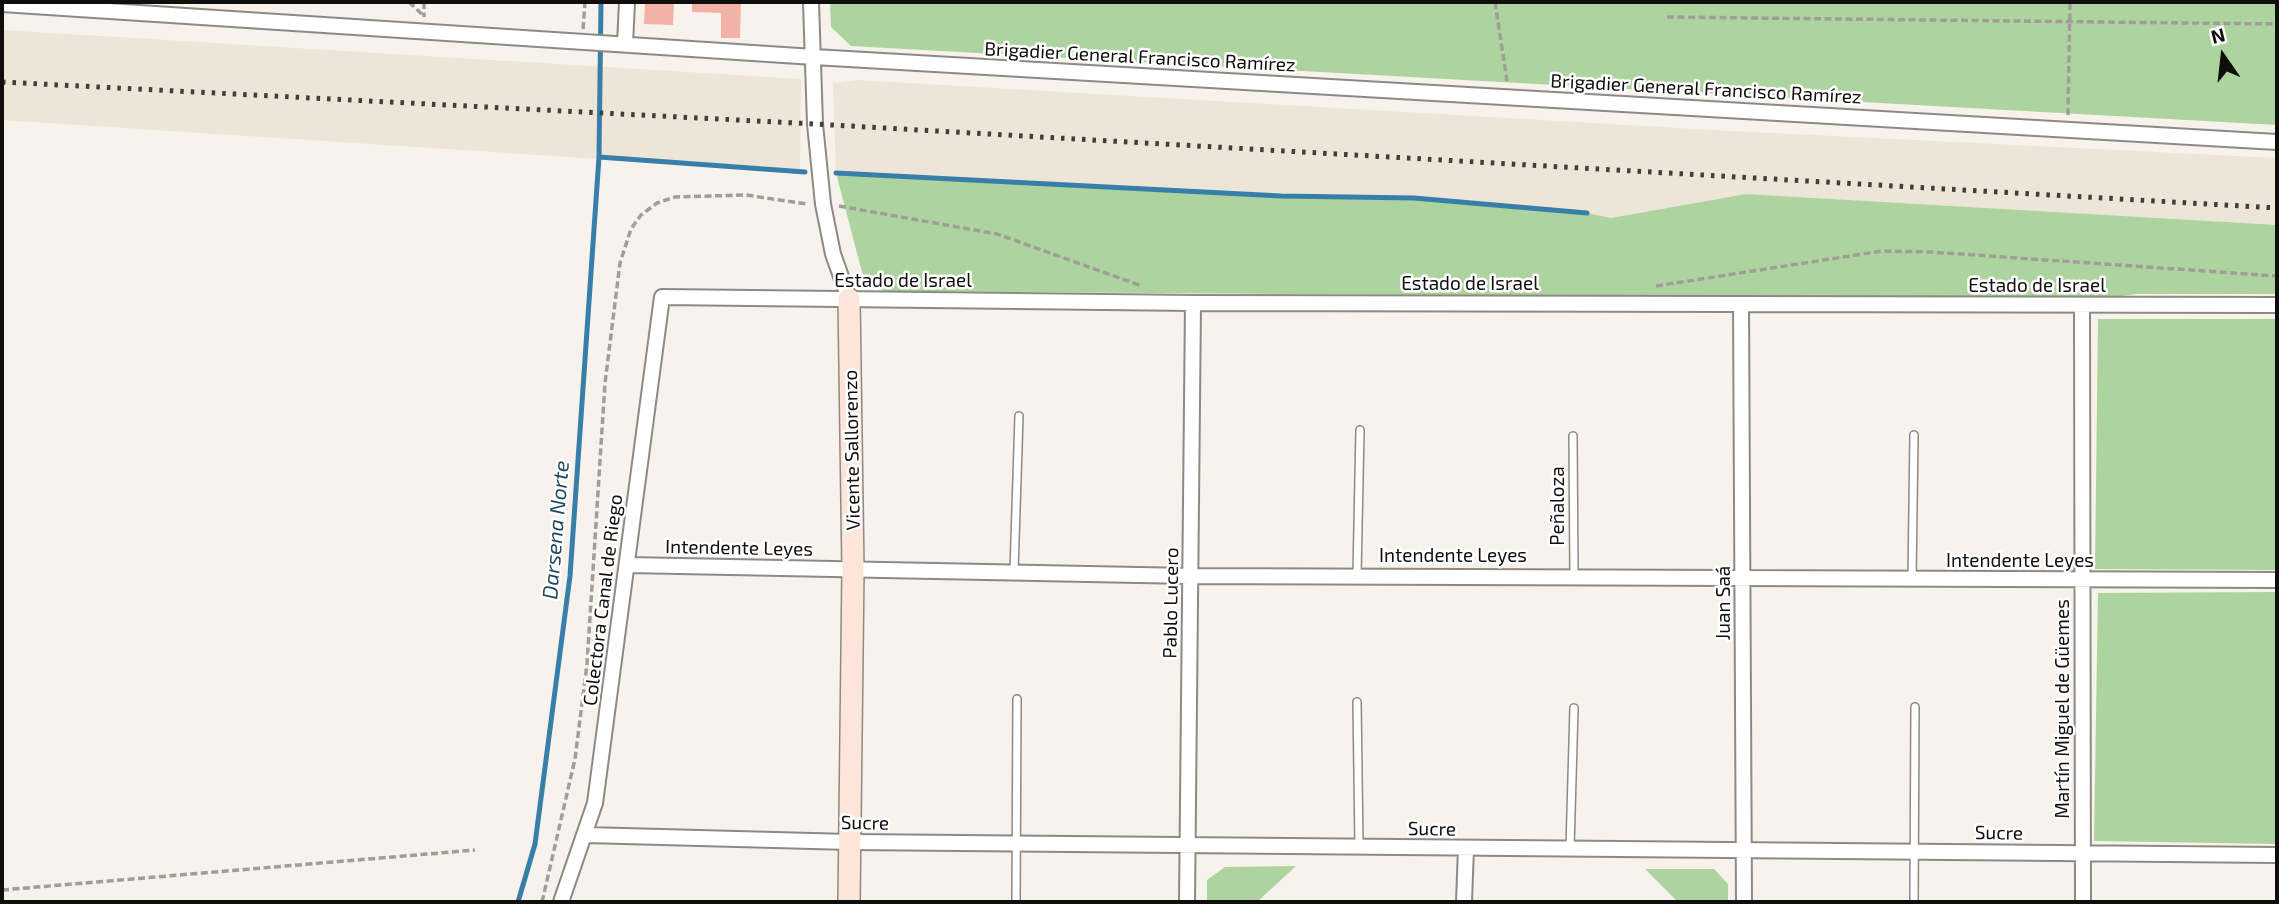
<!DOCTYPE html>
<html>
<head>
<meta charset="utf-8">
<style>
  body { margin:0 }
  #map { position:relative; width:2279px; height:904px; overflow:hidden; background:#f7f2eb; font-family:"Exo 2",sans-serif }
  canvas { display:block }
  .frame { position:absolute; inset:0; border:4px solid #100e0c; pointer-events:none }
  .north { position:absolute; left:2188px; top:21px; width:70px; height:70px; -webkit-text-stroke:5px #fff; paint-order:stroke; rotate:346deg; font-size:19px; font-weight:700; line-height:28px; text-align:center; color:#100e0c }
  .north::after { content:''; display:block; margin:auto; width:24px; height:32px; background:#100e0c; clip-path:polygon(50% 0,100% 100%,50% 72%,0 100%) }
</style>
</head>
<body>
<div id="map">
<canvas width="2279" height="904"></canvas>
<div class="frame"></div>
<div class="north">N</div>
</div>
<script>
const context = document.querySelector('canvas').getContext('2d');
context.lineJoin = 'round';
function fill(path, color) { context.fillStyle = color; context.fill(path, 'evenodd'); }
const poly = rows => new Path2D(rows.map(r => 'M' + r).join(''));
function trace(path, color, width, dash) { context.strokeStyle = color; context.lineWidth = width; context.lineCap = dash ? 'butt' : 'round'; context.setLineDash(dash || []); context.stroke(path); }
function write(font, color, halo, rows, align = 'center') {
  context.font = font + ' "Exo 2",sans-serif'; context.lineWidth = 5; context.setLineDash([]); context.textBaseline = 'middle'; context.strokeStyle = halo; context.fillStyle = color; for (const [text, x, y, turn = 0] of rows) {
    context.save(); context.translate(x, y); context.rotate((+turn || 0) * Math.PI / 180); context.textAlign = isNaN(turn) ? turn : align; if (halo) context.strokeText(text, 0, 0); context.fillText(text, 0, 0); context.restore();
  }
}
fill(poly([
  [2,30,801,79,800,172,2,120],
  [857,80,1712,130,2277,158,2277,225,1746,194,1611,218,1587,213,1414,198,1281,196,836,173,833,83]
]), '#ede5d7');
fill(poly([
  [830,2,2277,2,2277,125,851,46,831,27],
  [836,173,1281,196,1414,198,1587,213,1611,218,1746,194,2277,225,2277,294,2137,294,2090,300,884,291,871,287,862,272],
  [2098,319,2277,319,2277,570,2095,569],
  [2277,592,2277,844,2094,841,2098,593],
  [1296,866,1257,902,1207,902,1207,880,1225,867],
  [1645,869,1714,869,1728,884,1728,902,1678,902]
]), '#add39f');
trace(poly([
  [599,157,805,172],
  [836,173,1281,196,1414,198,1587,213],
  [518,902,535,844,570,576,599,157,601,2]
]), '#377fa9', 5);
fill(poly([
  [645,2,674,2,673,25,644,24],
  [692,2,741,2,740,38,721,38,721,13,692,12]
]), '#f3b2a8');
const lane = poly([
  [1573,436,1574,576],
  [1014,571,1019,416],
  [1357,574,1360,430],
  [1912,579,1914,435],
  [1357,702,1359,846],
  [1570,848,1574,708],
  [1016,902,1017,699],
  [1914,902,1915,707]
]);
const street = poly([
  [811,2,815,124,823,204,833,254,849,299],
  [2,4,814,57,2277,142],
  [625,44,627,2],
  [1741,304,1744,902],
  [2082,306,2083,902],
  [628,565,1190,576,2277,580],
  [586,835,850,842,2277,855],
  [561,902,595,803,662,297,1193,303,2277,305],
  [1187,902,1193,303],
  [1464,902,1466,848]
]);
const secondary = poly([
  [849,902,853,570,849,299]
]);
trace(lane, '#8e8a83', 10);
trace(street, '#8e8a83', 18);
trace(secondary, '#8e8a83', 24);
trace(poly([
  [409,2,424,16],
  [424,2,424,17],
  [1495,2,1507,81],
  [1667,17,2277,24],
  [583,29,585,2],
  [2068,115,2070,2],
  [839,206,997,234,1142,286],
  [1656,286,1882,251,1931,252,2277,276],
  [2,890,475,850],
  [542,902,575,759,587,664,605,383,620,263,631,229,641,215,657,203,675,197,746,195,807,204]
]), '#a19e98', 3.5, [7, 3.5]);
trace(lane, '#fff', 7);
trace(street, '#fff', 14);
trace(secondary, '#fde5da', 21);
trace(poly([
  [2,82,815,124,2277,208]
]), '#403e3b', 5, [3.5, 7]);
write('19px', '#100e0c', '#fff', [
  ["Brigadier General Francisco Ramírez",1140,57,3],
  ["Brigadier General Francisco Ramírez",1706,89,3],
  ["Estado de Israel",903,281],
  ["Estado de Israel",1470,284],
  ["Estado de Israel",2037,286],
  ["Vicente Sallorenzo",852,450,-91],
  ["Peñaloza",1558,506,-90],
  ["Intendente Leyes",739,548,1],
  ["Intendente Leyes",1453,556],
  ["Intendente Leyes",2020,561],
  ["Colectora Canal de Riego",603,600,-83],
  ["Pablo Lucero",1171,603,-89],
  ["Juan Saá",1724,603,-90],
  ["Martín Miguel de Güemes",2063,709,-90],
  ["Sucre",865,823,1],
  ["Sucre",1432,829,1],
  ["Sucre",1999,833,1]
]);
write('italic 21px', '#204a63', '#fff', [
  ["Darsena Norte",556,530,-85]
]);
</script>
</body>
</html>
